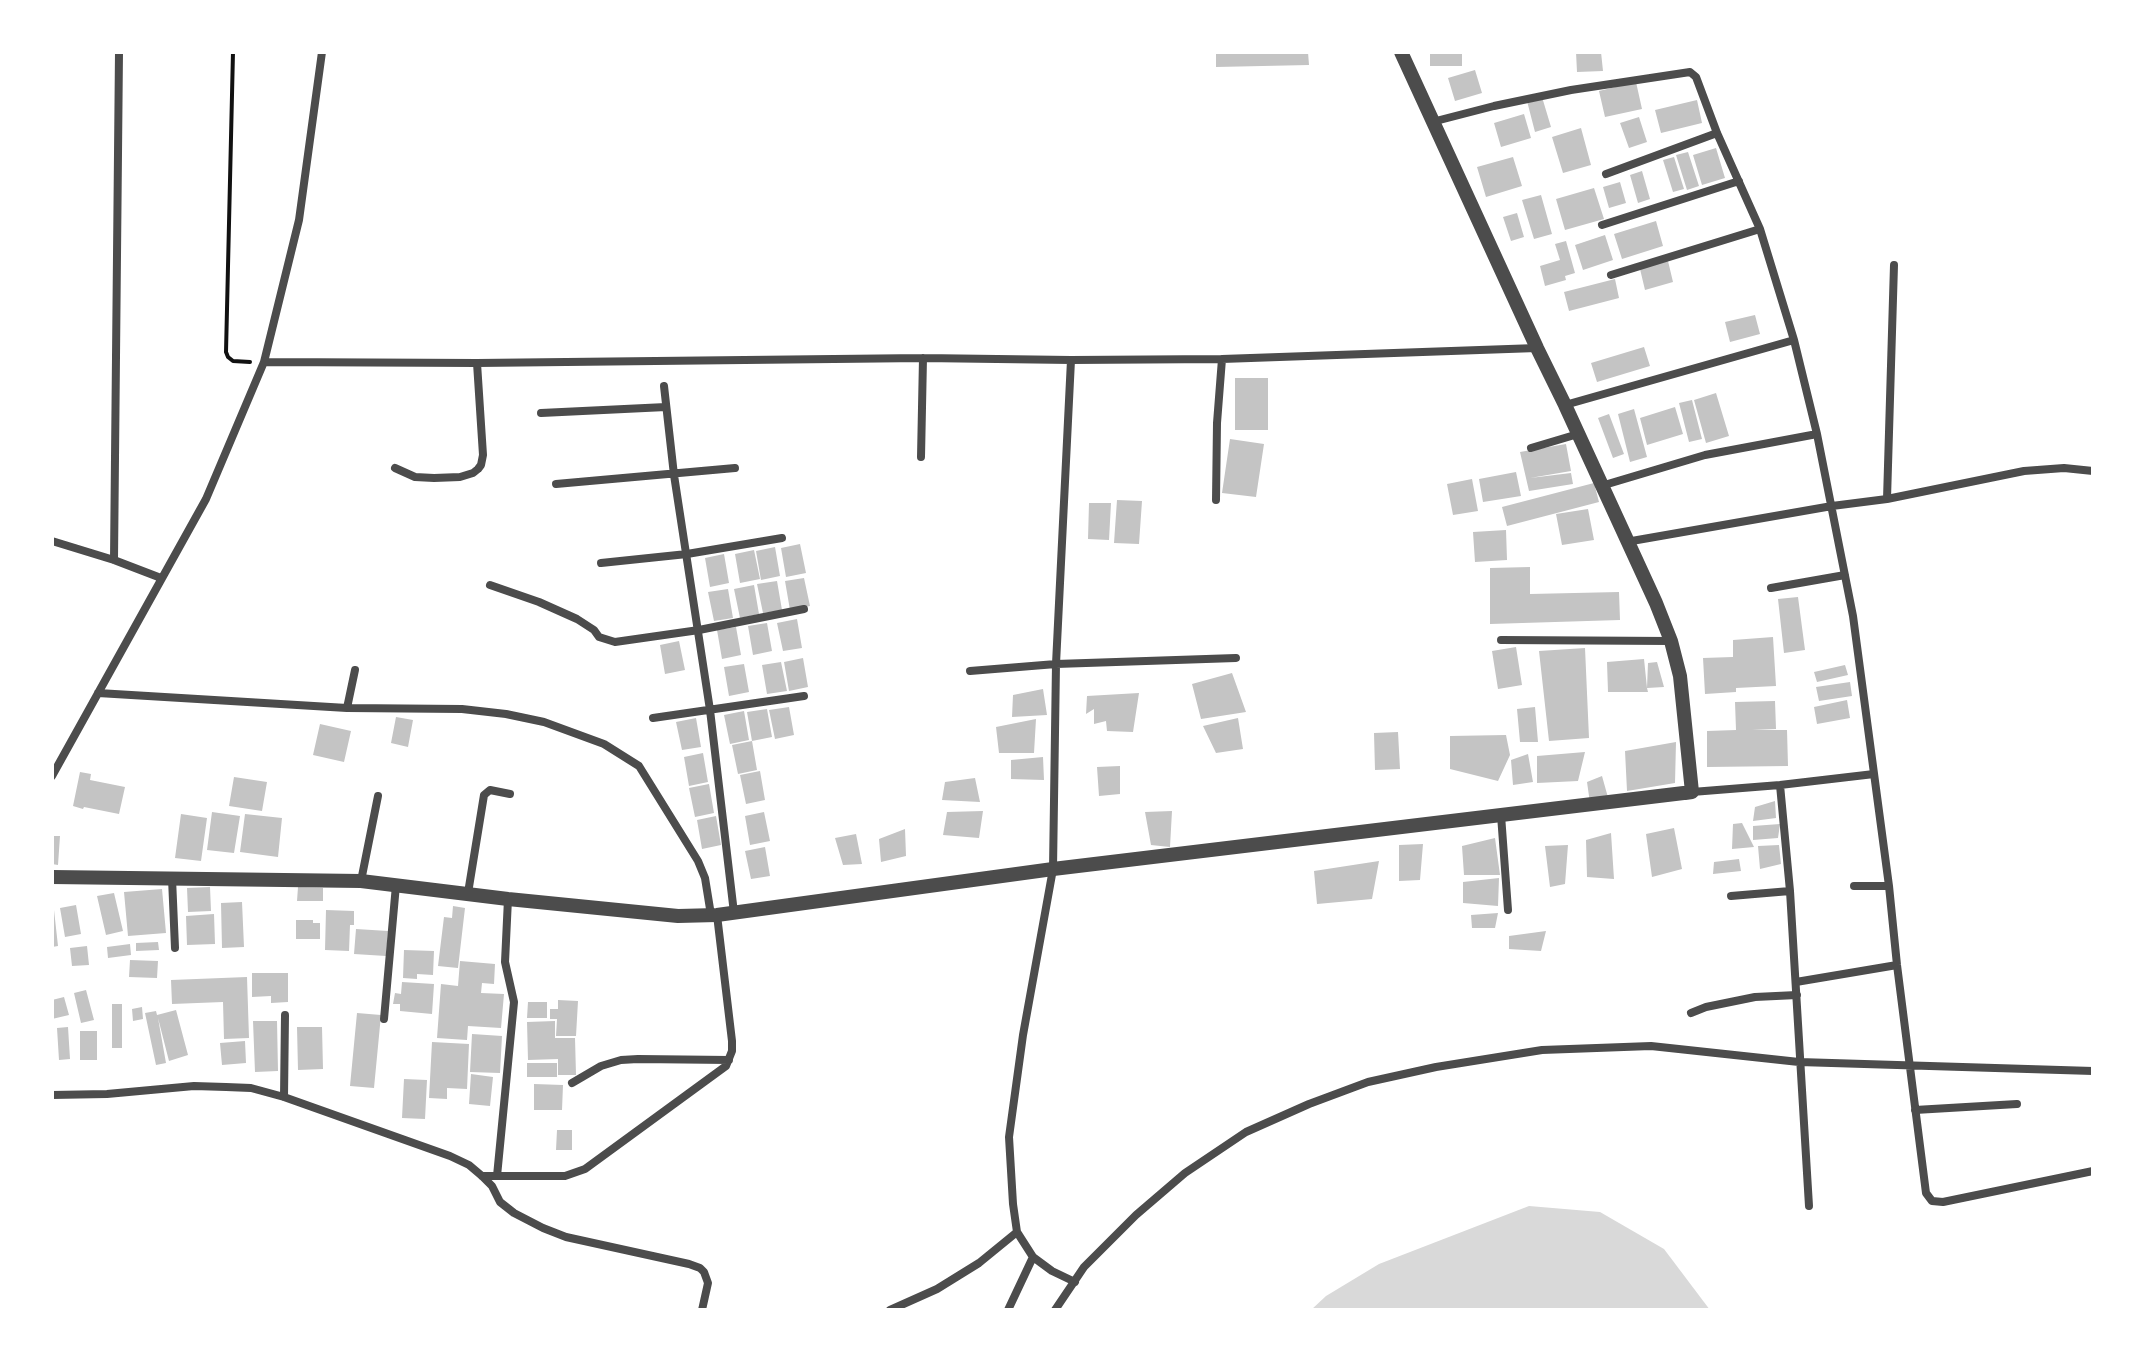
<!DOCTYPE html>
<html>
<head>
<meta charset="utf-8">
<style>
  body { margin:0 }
  #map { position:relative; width:2145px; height:1362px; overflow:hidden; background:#fff; font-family:Montserrat,sans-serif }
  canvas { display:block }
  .frame { position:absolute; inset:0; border:54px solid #fff; pointer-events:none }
</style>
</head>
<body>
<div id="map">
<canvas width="2145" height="1362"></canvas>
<div class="frame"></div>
</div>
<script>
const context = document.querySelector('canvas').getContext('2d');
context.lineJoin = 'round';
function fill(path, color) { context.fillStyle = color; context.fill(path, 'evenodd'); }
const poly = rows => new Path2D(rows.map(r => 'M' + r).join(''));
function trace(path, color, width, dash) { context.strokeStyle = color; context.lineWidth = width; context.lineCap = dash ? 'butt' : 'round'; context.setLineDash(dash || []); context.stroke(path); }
fill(poly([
  [1529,1206,1600,1212,1664,1249,1710,1310,1311,1310,1326,1296,1379,1264]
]), '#d9d9d9');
fill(poly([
  [1216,52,1308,52,1309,65,1216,67],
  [1430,52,1462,52,1462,66,1430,66],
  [1576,52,1601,52,1603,71,1577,72],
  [1475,70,1482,93,1455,101,1448,78],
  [1636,82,1642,109,1605,117,1599,91],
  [1542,97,1551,127,1535,132,1527,101],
  [1697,100,1702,123,1661,133,1655,110],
  [1524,114,1531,138,1501,147,1494,123],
  [1639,117,1647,142,1629,148,1620,123],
  [1581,128,1591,165,1563,173,1552,137],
  [1716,148,1725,178,1702,185,1693,155],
  [1688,152,1699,186,1687,190,1676,155],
  [1513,157,1522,186,1486,197,1477,167],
  [1674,157,1684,189,1673,192,1663,160],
  [1642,171,1650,199,1638,203,1630,175],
  [1620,182,1626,203,1609,208,1603,187],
  [1594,188,1604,219,1565,230,1556,199],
  [1541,195,1552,234,1534,239,1522,200],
  [1517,213,1524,237,1511,241,1503,217],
  [1656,221,1663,246,1622,259,1614,234],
  [1605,235,1613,260,1583,270,1575,245],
  [1566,241,1575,273,1565,276,1566,280,1545,286,1540,266,1560,260,1555,244],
  [1668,261,1673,282,1645,290,1640,269],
  [1615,279,1619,298,1569,311,1564,292],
  [1755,315,1760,334,1730,342,1725,322],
  [1644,347,1650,366,1597,382,1591,363],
  [1235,378,1268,378,1268,430,1235,430],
  [1716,393,1729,436,1706,443,1694,400],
  [1692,400,1702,439,1689,442,1679,403],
  [1675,407,1683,434,1647,445,1640,418],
  [1634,409,1647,457,1630,462,1618,414],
  [1609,414,1624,454,1613,458,1598,418],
  [1230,439,1264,444,1256,497,1222,493],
  [1566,444,1571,471,1530,478,1571,473,1573,484,1529,491,1520,452],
  [1516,472,1521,496,1483,502,1479,479],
  [1472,479,1478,511,1453,515,1447,484],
  [1594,483,1599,502,1507,526,1502,507],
  [1117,500,1142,501,1139,544,1114,543],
  [1089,503,1111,503,1109,540,1088,539],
  [1588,509,1594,540,1562,545,1556,514],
  [1506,530,1507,560,1475,562,1473,532],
  [800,544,806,573,786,577,781,548],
  [775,547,780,576,761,580,756,551],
  [754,550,760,579,740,583,735,554],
  [724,554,729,583,710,587,705,558],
  [1530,567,1530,594,1619,592,1620,620,1490,624,1490,568],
  [804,578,810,606,790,610,785,581],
  [777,581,782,610,763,613,757,584],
  [754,585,759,614,740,618,734,589],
  [728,589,733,618,714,621,708,592],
  [1798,597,1805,650,1784,653,1778,599],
  [797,619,802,648,783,651,777,623],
  [767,623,772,651,753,655,748,626],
  [736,627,741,655,722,659,717,630],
  [1773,637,1776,686,1736,688,1736,692,1705,694,1703,658,1733,657,1733,640],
  [679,641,685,670,665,674,660,645],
  [1516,647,1522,685,1498,689,1492,651],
  [1585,648,1589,738,1549,741,1539,651],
  [803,658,808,687,789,691,784,662],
  [1644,659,1647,688,1648,663,1657,662,1664,687,1647,688,1648,692,1608,692,1607,662],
  [781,662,787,691,767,694,762,665],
  [744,664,749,692,729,696,724,667],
  [1845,665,1848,675,1817,682,1814,672],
  [1232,673,1246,712,1201,719,1192,684],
  [1850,682,1852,696,1819,701,1816,687],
  [1043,689,1047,715,1012,717,1013,695],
  [1139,693,1133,732,1107,731,1106,721,1094,724,1094,709,1086,714,1087,696],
  [1847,700,1850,718,1817,724,1814,707],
  [1775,701,1776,729,1752,730,1787,730,1788,766,1707,767,1707,731,1736,730,1735,702],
  [789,707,794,735,775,739,769,710],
  [1535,707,1538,742,1520,742,1517,709],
  [767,709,772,737,752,741,747,712],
  [744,711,749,740,730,744,724,715],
  [396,717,413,720,408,747,391,743],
  [696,718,701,747,682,750,676,722],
  [1238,718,1243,749,1216,753,1203,726],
  [1036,719,1034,753,999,753,996,727],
  [320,724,351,731,344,762,313,755],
  [1398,732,1400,769,1375,770,1374,733],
  [1506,735,1510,755,1498,781,1450,769,1450,736],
  [752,741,757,770,738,774,732,745],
  [1676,742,1675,783,1627,791,1625,751],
  [1585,752,1578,781,1537,783,1537,756],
  [703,753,708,782,689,786,684,757],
  [1528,754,1533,782,1513,785,1511,760],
  [1043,757,1044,780,1011,779,1011,760],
  [1120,766,1120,794,1099,796,1097,767],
  [760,771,765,800,746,804,740,775],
  [80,772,91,774,90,780,125,787,119,814,84,807,83,809,73,806],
  [1602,776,1609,801,1590,803,1587,782],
  [234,777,267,782,262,811,229,806],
  [975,778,980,802,942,800,945,782],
  [709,784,714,813,695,817,689,788],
  [1775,801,1776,818,1753,821,1755,807],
  [983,811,979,838,943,835,947,812],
  [1172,811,1170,847,1151,845,1145,812],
  [212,812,240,816,234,853,207,850],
  [764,812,770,841,750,845,745,816],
  [181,814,207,818,201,861,175,858],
  [245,814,282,818,278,857,240,852],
  [716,816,721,845,702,849,697,820],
  [1742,823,1754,847,1732,849,1733,824],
  [1780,824,1778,838,1753,840,1753,826],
  [1674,828,1682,869,1652,877,1646,834],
  [905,829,906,856,881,862,879,839],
  [1611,833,1614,879,1587,877,1586,840],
  [856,834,862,864,843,865,835,838],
  [52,836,60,836,58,865,52,864],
  [1495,838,1500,875,1464,875,1462,846],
  [1423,844,1420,880,1399,881,1399,845],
  [1568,845,1565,884,1550,887,1545,846],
  [1779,845,1781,864,1760,869,1758,846],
  [765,847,770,876,751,879,745,851],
  [1739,859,1741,871,1713,874,1714,862],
  [1379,861,1372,899,1317,904,1314,871],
  [1499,878,1498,906,1463,903,1463,882],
  [210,887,211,911,188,912,187,888],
  [298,887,323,888,323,901,297,901],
  [162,889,166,933,128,936,124,892],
  [114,893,123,931,106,935,97,896],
  [242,902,244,947,222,948,221,903],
  [76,905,81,934,65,937,60,908],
  [453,906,465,908,458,968,438,966,444,917,452,918],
  [52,910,54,910,58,946,52,947],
  [326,910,354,911,354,925,350,925,349,951,325,950],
  [1498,913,1495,928,1472,928,1471,915],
  [214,914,215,944,187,945,186,916],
  [296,920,313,920,313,923,320,923,320,939,296,939],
  [356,929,388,931,386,956,354,954],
  [1546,931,1541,951,1509,949,1509,936],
  [158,942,159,950,136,951,136,943],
  [130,944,131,955,108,958,107,947],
  [87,946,89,965,72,966,70,948],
  [404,950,434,951,433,975,417,974,417,979,403,978],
  [130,960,158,961,157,978,129,977],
  [460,961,495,964,494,984,482,983,481,993,504,994,501,1028,468,1026,467,1040,437,1038,441,984,458,986],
  [252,973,288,973,288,1002,271,1003,271,996,252,997],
  [247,977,249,1038,224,1039,223,1002,172,1004,171,980],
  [402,982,434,984,432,1014,400,1011,400,1004,393,1004,395,993,401,994],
  [86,990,94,1020,81,1023,74,993],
  [64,997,69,1015,52,1019,52,1000],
  [558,1000,578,1001,576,1036,556,1036,557,1019,550,1019,550,1009,558,1009],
  [528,1002,547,1002,547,1018,527,1018],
  [112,1004,122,1004,122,1048,112,1048],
  [142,1007,143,1019,133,1021,132,1009],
  [176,1010,188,1055,169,1061,158,1018,166,1063,156,1065,145,1013,156,1011,157,1015],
  [357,1013,381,1015,374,1088,350,1086],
  [253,1021,277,1021,278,1071,255,1072],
  [555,1021,555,1038,575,1038,576,1075,558,1075,558,1059,528,1060,527,1022],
  [68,1027,70,1059,59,1060,57,1028],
  [297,1027,322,1027,323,1069,298,1070],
  [80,1031,97,1031,97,1060,80,1060],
  [472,1034,502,1036,500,1073,470,1072],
  [245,1041,246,1063,222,1065,220,1043],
  [432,1042,469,1044,467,1089,447,1088,447,1099,429,1098],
  [527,1063,557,1063,557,1077,527,1077],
  [471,1074,493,1077,490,1106,469,1104],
  [404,1079,427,1080,425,1119,402,1118],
  [534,1084,563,1085,562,1110,534,1110],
  [557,1130,572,1130,572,1150,556,1150]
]), '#c4c4c4');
trace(poly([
  [233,52,226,352,228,357,233,361,250,362]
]), '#111', 4);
trace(poly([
  [1432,122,1494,106,1571,90,1690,72,1696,77,1717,133,1760,229,1794,340],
  [1606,174,1717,133],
  [1602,225,1739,181],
  [1611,275,1760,229],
  [1071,360,1056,664,1053,869,1023,1035,1009,1137,1013,1204,1017,1232,1033,1257,1052,1271,1075,1282],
  [264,362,477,363,923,358,1071,360,1222,359,1537,348],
  [664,386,674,475,710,710,734,913],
  [1565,405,1794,340,1817,434,1853,616,1889,886,1897,965,1926,1193,1932,1201,1943,1202,2093,1171],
  [541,413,666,407],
  [1531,448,1578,434],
  [921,457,923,358],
  [395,468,415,477,434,478,460,477,473,473,478,469,481,465,483,455,477,363],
  [556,484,735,468],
  [1601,486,1705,455,1817,434],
  [1887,499,1894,265],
  [1216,500,1217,423,1222,359],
  [52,541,114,560,161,578],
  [1626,542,1832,506,1887,499,2024,471,2064,468,2093,471],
  [114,560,119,52],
  [601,563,687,554,782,538],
  [490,585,539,602,577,619,594,630,599,637,615,642,699,630,804,609],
  [1771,588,1845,575],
  [1501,640,1671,641],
  [970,671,1056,664,1236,658],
  [98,693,347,708,462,709,506,714,544,722,604,744,639,766,698,861,705,878,711,915],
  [347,708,355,670],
  [653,718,804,696],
  [52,776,206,499,264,362,299,220,322,52],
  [1780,785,1790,891,1809,1206],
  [1692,792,1780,785,1874,774],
  [1501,815,1508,910],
  [172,878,175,948],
  [361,881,378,796],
  [1854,886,1889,886],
  [468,893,484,795,490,790,510,794],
  [1731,896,1790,891],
  [1796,982,1897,965],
  [1691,1013,1706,1007,1755,997,1797,995],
  [384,1019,396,885],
  [572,1083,601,1066,621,1060,638,1059,729,1060],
  [52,1095,107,1094,194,1086,226,1087,251,1088,284,1097,450,1156,469,1165,482,1176,492,1186,500,1202,514,1213,543,1228,566,1237,689,1264,700,1268,704,1272,708,1283,702,1310],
  [284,1097,285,1015],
  [1915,1110,2017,1104],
  [482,1176,565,1176,585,1169,726,1066,732,1051,732,1041,717,915],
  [497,1176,514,1002,505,962,508,899],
  [890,1310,937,1289,979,1263,1017,1232],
  [1008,1310,1033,1257],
  [1055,1310,1084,1267,1136,1215,1185,1173,1246,1132,1309,1104,1368,1082,1436,1067,1542,1050,1651,1046,1799,1062,2093,1071]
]), '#4c4c4c', 8);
trace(poly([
  [1401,52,1537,348,1565,405,1656,603,1671,641,1680,676,1692,792,1685,793],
  [52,877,361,881,508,899,678,916,717,915,1053,869,1692,792]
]), '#4c4c4c', 14);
</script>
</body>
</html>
